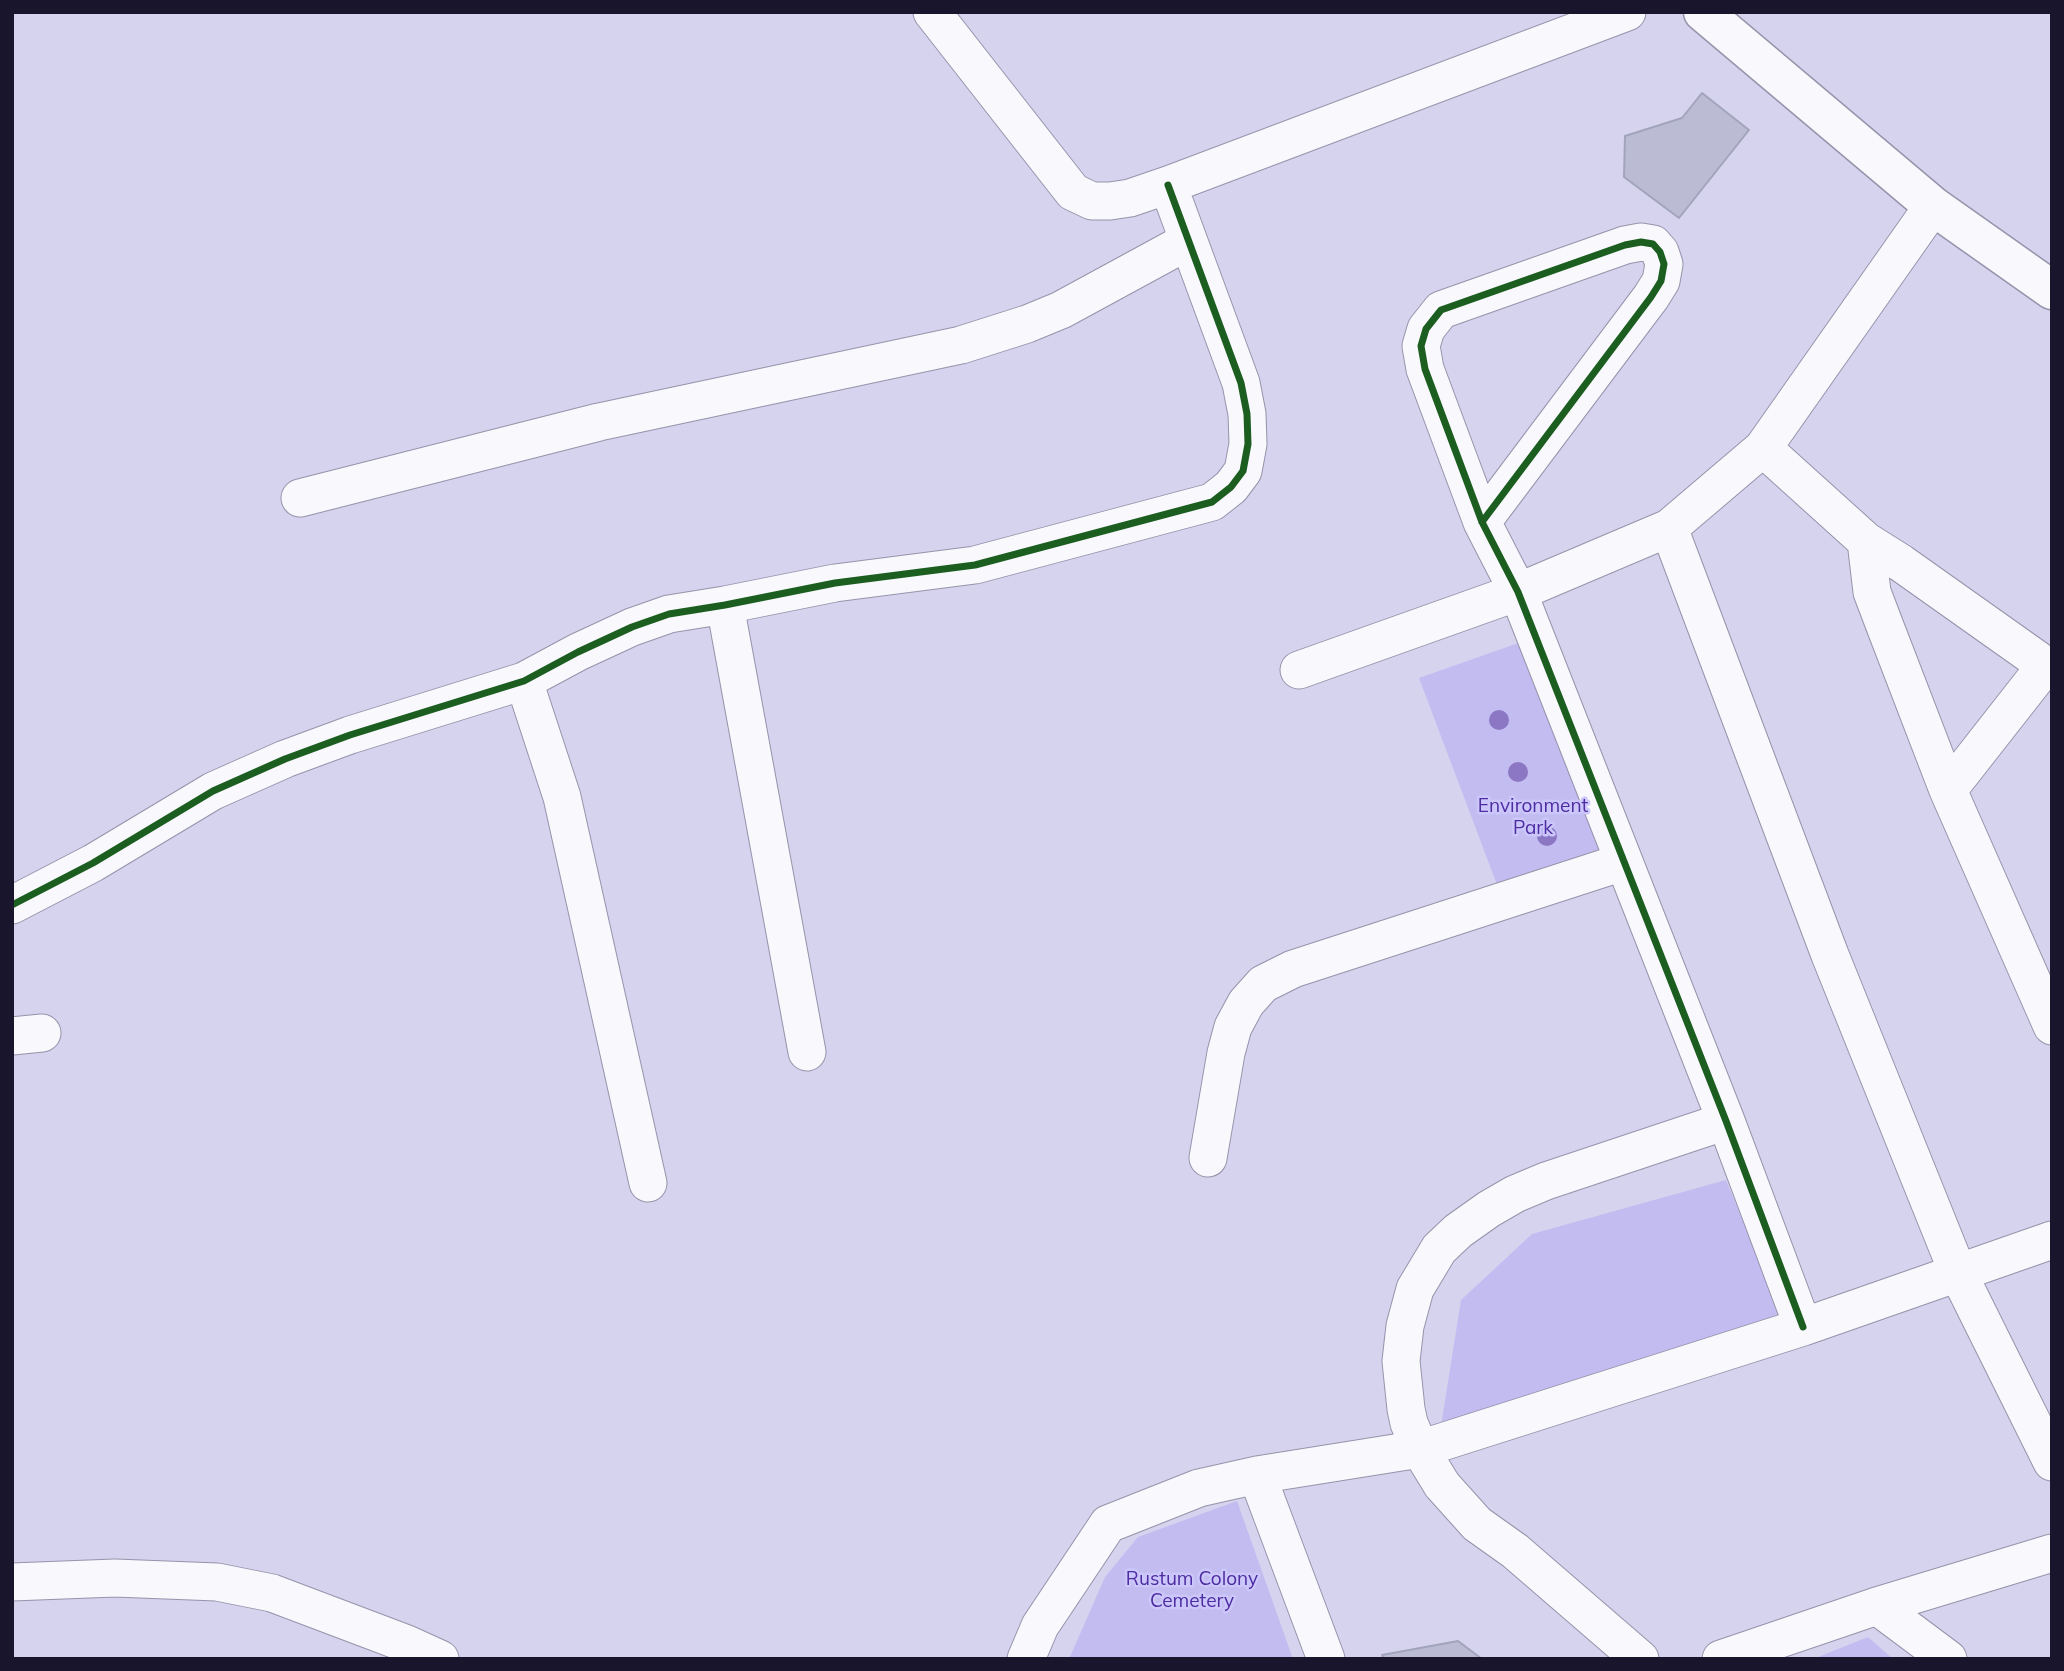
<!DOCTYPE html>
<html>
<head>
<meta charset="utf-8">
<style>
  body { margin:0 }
  #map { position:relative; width:2064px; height:1671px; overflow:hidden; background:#d6d3ef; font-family:Mulish,sans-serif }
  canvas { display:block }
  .frame { position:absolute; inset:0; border:14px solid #19152d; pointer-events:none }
</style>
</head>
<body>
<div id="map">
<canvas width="2064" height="1671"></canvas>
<div class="frame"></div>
</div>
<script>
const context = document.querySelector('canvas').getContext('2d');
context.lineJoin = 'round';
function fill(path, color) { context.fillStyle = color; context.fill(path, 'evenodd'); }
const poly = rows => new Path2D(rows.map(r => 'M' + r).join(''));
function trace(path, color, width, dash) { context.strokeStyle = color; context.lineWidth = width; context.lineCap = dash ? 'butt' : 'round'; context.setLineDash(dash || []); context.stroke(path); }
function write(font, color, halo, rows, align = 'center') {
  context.font = font + ' Mulish,sans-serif'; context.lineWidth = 5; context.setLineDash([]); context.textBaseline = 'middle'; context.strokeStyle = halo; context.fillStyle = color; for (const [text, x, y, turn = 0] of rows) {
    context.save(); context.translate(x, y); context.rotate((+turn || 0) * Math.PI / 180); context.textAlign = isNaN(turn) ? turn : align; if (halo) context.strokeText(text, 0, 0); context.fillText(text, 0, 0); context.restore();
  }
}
fill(poly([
  [1524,641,1610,857,1499,890,1419,678],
  [1726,1180,1781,1315,1441,1426,1461,1300,1532,1234],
  [1237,1501,1293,1659,1069,1659,1105,1577,1138,1537],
  [1868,1637,1893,1659,1813,1659]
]), '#c3bcf1');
const building = poly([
  [1702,93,1749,130,1679,218,1624,177,1625,136,1682,118,1702,93],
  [1458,1641,1482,1659,1384,1659,1382,1655,1458,1641]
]);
fill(building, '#bbbcd4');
trace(building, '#a2a4bc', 2);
const minor = poly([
  [932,12,1073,192,1092,201,1110,201,1130,198,1168,185,1627,12],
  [1763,448,1866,541,1901,563,2052,670],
  [300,498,599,422,961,345,1027,324,1061,310,1188,241],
  [1482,522,1651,297,1661,281,1664,264,1660,252,1653,244,1641,242,1625,245,1441,310,1426,329,1421,346,1425,369,1482,522,1518,592,1726,1121,1803,1327],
  [1669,528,1830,955,1958,1273,2052,1462],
  [1866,541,1872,592,1883,621,1948,790,2052,1026],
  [725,605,807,1052],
  [1299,670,1518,592,1669,528,1763,448,1933,206],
  [524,681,562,797,648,1183],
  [1948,790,2046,665],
  [12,905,93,863,213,791,285,759,350,735,524,681,578,652,632,627,669,614,725,605,835,583,975,565,1212,502,1231,487,1243,471,1248,444,1247,414,1241,383,1168,185],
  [12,1036,42,1033],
  [1208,1158,1226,1053,1233,1027,1246,1003,1263,984,1293,969,1623,862],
  [1257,1475,1326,1659],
  [12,1582,115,1578,217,1582,272,1593,407,1644,440,1659],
  [1877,1606,1948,1659],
  [1026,1659,1040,1626,1108,1524,1199,1488,1257,1475,1420,1449,1803,1327,2052,1240],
  [1640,1659,1515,1551,1477,1524,1442,1485,1420,1449,1409,1423,1406,1409,1401,1361,1405,1326,1415,1289,1439,1249,1458,1231,1489,1209,1515,1194,1546,1181,1726,1121],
  [1721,1659,1877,1606,2052,1553]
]);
const secondary = poly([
  [1703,12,1933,206,2052,290]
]);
trace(minor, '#9693aa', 39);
trace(secondary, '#9693aa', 41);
trace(minor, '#f9f8fd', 37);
trace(secondary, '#f9f8fd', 38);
trace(poly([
  [1482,522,1651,297,1661,281,1664,264,1660,252,1653,244,1641,242,1625,245,1441,310,1426,329,1421,346,1425,369,1482,522,1518,592,1726,1121,1803,1327],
  [12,905,93,863,213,791,285,759,350,735,524,681,578,652,632,627,669,614,725,605,835,583,975,565,1212,502,1231,487,1243,471,1248,444,1247,414,1241,383,1168,185]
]), '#1b5e20', 7);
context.fillStyle = '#8b77c4';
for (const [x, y] of [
  [1499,720],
  [1518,772],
  [1547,836]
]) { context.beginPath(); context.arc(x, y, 10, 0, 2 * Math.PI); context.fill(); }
write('19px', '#4e2ca1', '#ccc7fb', [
  ["Environment",1533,806],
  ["Park",1533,828],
  ["Rustum Colony",1192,1579],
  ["Cemetery",1192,1601]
]);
</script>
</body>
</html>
